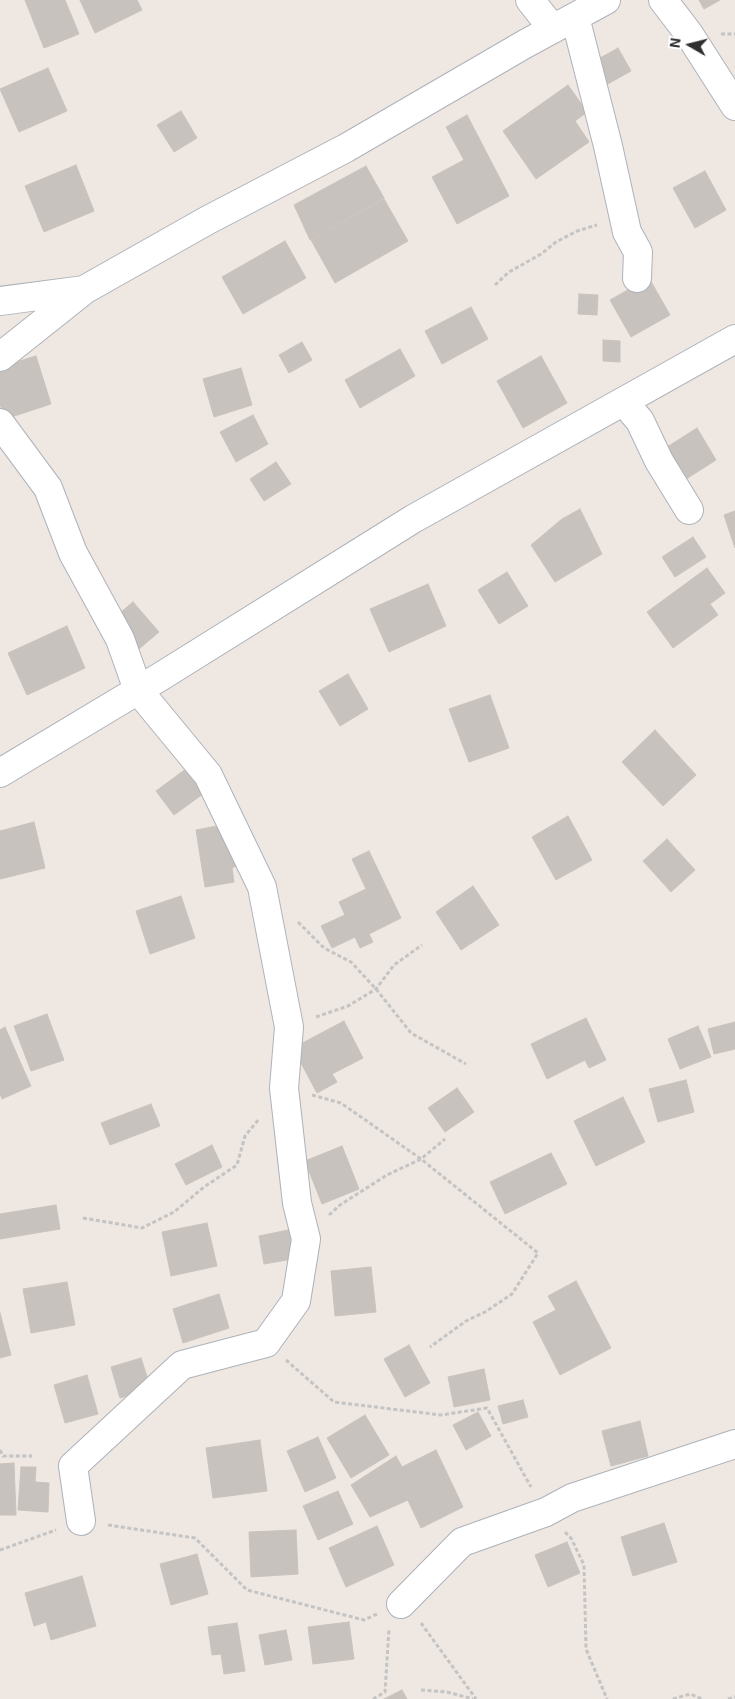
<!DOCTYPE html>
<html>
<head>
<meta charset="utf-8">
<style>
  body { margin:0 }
  #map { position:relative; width:735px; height:1699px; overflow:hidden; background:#eee7e2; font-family:"Exo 2",sans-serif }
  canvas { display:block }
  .north { position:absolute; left:665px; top:20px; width:50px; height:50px; -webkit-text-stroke:4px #fff; paint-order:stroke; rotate:278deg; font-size:14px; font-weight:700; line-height:20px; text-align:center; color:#2e2e2e }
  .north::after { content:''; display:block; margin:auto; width:18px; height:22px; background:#2e2e2e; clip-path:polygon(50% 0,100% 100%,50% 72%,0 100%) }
</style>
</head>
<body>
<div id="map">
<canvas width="735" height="1699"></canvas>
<div class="north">N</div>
</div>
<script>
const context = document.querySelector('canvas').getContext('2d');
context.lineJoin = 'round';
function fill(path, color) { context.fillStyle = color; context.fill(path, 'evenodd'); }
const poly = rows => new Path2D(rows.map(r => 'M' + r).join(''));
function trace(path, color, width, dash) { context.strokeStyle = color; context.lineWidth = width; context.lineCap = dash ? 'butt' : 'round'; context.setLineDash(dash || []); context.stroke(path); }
const building = poly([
  [25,0,65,0,79,34,44,48,25,0],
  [80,0,137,0,142,10,95,33,80,0],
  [699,0,720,0,704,9,699,0],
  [618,48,631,71,606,85,593,62,618,48],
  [48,68,67,111,19,132,0,89,48,68],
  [568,85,587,112,575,121,589,142,536,179,503,131,568,85],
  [181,111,197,138,174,152,157,125,181,111],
  [467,115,509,196,457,224,432,177,464,160,446,127,467,115],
  [76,165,94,211,44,232,25,186,76,165],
  [366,166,384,198,310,240,294,205,366,166],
  [705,171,726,210,695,228,673,188,705,171],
  [384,199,408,241,335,283,311,240,384,199],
  [285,241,306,278,243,314,222,277,285,241],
  [649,278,670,315,631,337,610,300,649,278],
  [579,294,598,295,597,315,578,314,579,294],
  [471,307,488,339,442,364,425,331,471,307],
  [603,340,620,341,620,362,603,361,603,340],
  [302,342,312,360,289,373,279,355,302,342],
  [400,349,415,376,360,408,345,380,400,349],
  [36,356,51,404,5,419,0,404,0,367,36,356],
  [541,356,567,403,523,428,497,381,541,356],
  [241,368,252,405,214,417,203,379,241,368],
  [253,415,268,444,236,462,220,432,253,415],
  [697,428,716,460,683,481,664,449,697,428],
  [276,462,291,484,264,501,250,479,276,462],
  [580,509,602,554,555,582,531,545,562,519,580,509],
  [735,511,735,548,724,515,735,511],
  [693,537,706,557,675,577,662,557,693,537],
  [707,568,725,593,710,604,718,615,673,648,647,612,707,568],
  [507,572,528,606,499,624,478,590,507,572],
  [428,584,446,626,389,652,370,609,428,584],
  [133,602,159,632,126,660,101,629,133,602],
  [67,626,85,668,27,695,8,653,67,626],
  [348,674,368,709,340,726,319,691,348,674],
  [490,695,509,748,469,762,449,709,490,695],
  [655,730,696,775,663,806,622,762,655,730],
  [190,766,207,791,174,815,156,791,190,766],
  [568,816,592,860,556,880,532,837,568,816],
  [34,822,45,868,0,879,0,831,34,822],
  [222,825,240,864,232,868,234,882,205,887,196,830,222,825],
  [667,839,695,870,671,892,643,861,667,839],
  [369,851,401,918,369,934,373,942,360,948,355,937,332,948,321,926,345,915,339,902,366,889,352,859,369,851],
  [473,886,499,925,461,950,436,912,473,886],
  [181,896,195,938,150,954,136,911,181,896],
  [47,1014,64,1060,31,1071,14,1026,47,1014],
  [586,1018,606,1060,589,1068,585,1060,547,1079,531,1044,586,1018],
  [344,1021,363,1058,332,1074,337,1082,317,1093,293,1048,344,1021],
  [735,1022,735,1049,714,1054,708,1029,735,1022],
  [698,1026,711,1057,680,1069,668,1039,698,1026],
  [5,1027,22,1066,0,1076,0,1030,5,1027],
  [22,1066,31,1086,2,1099,0,1093,0,1076,22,1066],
  [686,1080,694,1112,658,1122,649,1089,686,1080],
  [457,1088,474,1112,445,1132,428,1108,457,1088],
  [623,1097,645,1142,596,1166,574,1121,623,1097],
  [151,1104,160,1126,110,1145,101,1123,151,1104],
  [212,1145,222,1167,186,1185,175,1164,212,1145],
  [342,1146,359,1189,322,1204,305,1161,342,1146],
  [551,1153,567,1184,505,1214,490,1182,551,1153],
  [56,1205,60,1229,0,1239,0,1214,56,1205],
  [207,1223,217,1266,171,1276,162,1232,207,1223],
  [293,1229,298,1258,264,1264,259,1236,293,1229],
  [371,1267,376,1312,335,1316,331,1271,371,1267],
  [576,1281,611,1348,560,1375,533,1322,556,1310,548,1296,576,1281],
  [67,1282,75,1325,31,1333,23,1289,67,1282],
  [219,1294,229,1328,183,1343,173,1309,219,1294],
  [0,1313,11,1355,0,1358,0,1313],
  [409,1345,430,1383,405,1397,384,1359,409,1345],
  [141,1358,151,1389,120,1398,111,1367,141,1358],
  [484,1369,490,1400,454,1407,448,1377,484,1369],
  [87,1375,98,1414,65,1423,54,1385,87,1375],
  [523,1400,528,1417,503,1424,498,1406,523,1400],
  [478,1412,491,1436,466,1450,453,1425,478,1412],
  [365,1415,389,1455,351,1478,327,1438,365,1415],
  [640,1421,648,1456,611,1466,602,1431,640,1421],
  [318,1437,336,1478,305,1492,287,1451,318,1437],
  [260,1440,267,1491,213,1498,206,1448,260,1440],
  [436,1450,463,1507,421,1528,394,1471,436,1450],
  [396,1456,402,1467,394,1471,408,1500,370,1517,351,1485,396,1456],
  [14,1463,16,1515,0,1515,0,1464,14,1463],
  [21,1467,36,1467,35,1482,49,1483,48,1512,18,1510,21,1467],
  [338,1491,353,1524,318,1540,303,1506,338,1491],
  [664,1523,677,1562,633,1576,621,1537,664,1523],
  [377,1526,394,1565,346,1587,329,1548,377,1526],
  [296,1530,298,1574,251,1577,249,1532,296,1530],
  [567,1542,580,1573,548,1587,535,1555,567,1542],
  [197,1554,208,1594,171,1605,160,1564,197,1554],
  [82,1576,96,1626,51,1640,46,1622,34,1626,25,1593,82,1576],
  [349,1622,354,1659,313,1664,308,1627,349,1622],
  [237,1623,245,1671,224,1674,221,1654,212,1655,208,1627,237,1623],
  [286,1630,292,1660,265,1665,259,1635,286,1630],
  [402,1690,407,1699,384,1699,402,1690]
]);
fill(building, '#c7c2bd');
trace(building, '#cac2bb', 1);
const minor = poly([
  [530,0,553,29],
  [663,0,689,34,735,106],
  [575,17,608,146,627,232,638,252,637,278],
  [0,301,84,290,208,220,346,148,525,44,606,0],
  [0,357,83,291],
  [624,402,640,421,659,461,689,510],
  [0,423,48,488,73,553,120,639,138,690,208,775,262,887,289,1027,284,1088,297,1203,306,1239,296,1301,266,1343,182,1365,73,1466,81,1521],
  [0,773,160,677,413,519,735,339],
  [401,1604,462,1542,546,1512,572,1498,735,1444]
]);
trace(minor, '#aeb2b9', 30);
trace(poly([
  [721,34,735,34],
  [495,285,509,272,541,254,556,242,577,231,597,225],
  [298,922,324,948,351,962,376,989,411,1033,466,1064],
  [316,1017,348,1006,376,989,394,965,422,945],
  [312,1095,341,1103,421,1159,538,1253,512,1294,485,1312,466,1321,430,1347],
  [329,1215,340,1205,387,1175,421,1159,445,1139],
  [83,1218,142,1228,174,1212,204,1187,237,1165,245,1136,259,1119],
  [286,1360,334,1402,441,1415,487,1408,531,1487],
  [0,1450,3,1456,32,1456],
  [108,1525,195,1538,247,1590,364,1620,377,1614],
  [565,1532,571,1538,584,1565,586,1649,607,1699],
  [0,1550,56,1530],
  [421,1623,476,1699],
  [421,1690,447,1692,473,1699],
  [373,1699,385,1692,389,1629],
  [673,1699,690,1694,702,1699],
  [728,1699,735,1697]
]), '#c4c4c4', 3, [4, 2.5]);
trace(minor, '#fff', 28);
</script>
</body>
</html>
